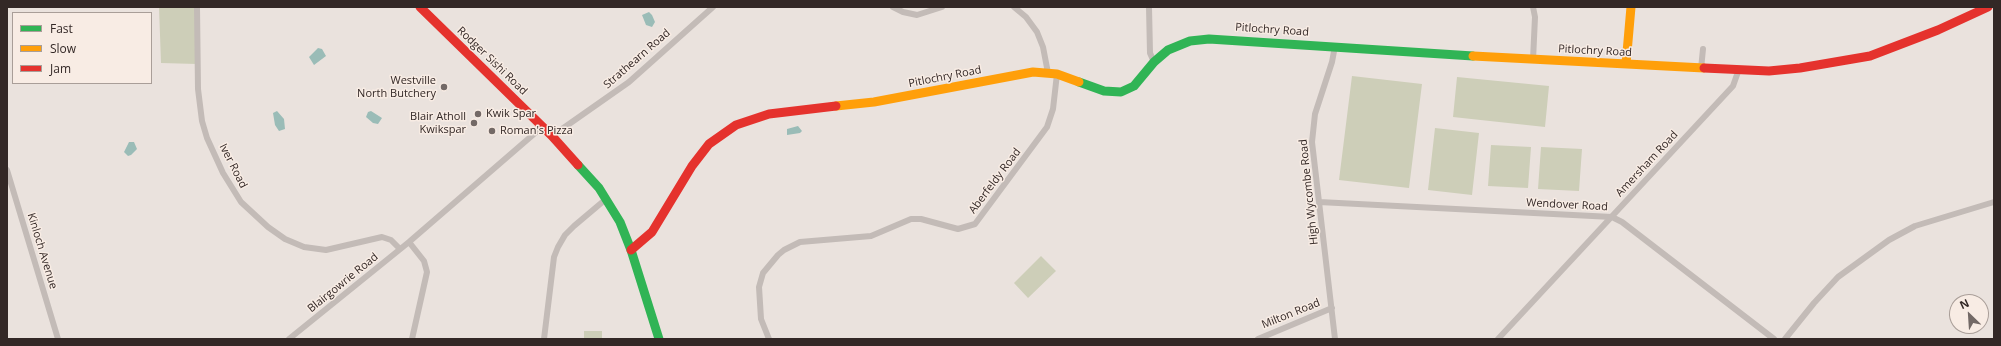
<!DOCTYPE html>
<html>
<head>
<meta charset="utf-8">
<style>
  body { margin:0 }
  #map { position:relative; width:2001px; height:346px; overflow:hidden; background:#eae2dd; font-family:"Open Sans",sans-serif }
  canvas { display:block }
  .frame { position:absolute; inset:0; border:8px solid #332826; pointer-events:none }
  .legend { position:absolute; left:12px; top:12px; width:140px; height:72px; box-sizing:border-box; background:#f8ece4; border:1px solid #a99e98; margin:0; padding:5px 7px; list-style:none; font-size:12px; color:#332826 }
  .legend li { display:flex; align-items:center; gap:8px; height:20px }
  .legend b { width:20px; border:1px solid #a99e98 }
  .north { position:absolute; left:1949px; top:294px; width:40px; height:40px; box-sizing:border-box; background:#f8ece4; border:1px solid #a99e98; border-radius:50%; rotate:335deg; font-size:11px; font-weight:700; line-height:16px; text-align:center; color:#332826 }
  .north::after { content:''; display:block; margin:auto; width:14px; height:18px; background:#736966; clip-path:polygon(50% 0,100% 100%,50% 72%,0 100%) }
</style>
</head>
<body>
<div id="map">
<canvas width="2001" height="346"></canvas>
<div class="frame"></div>
<ul class="legend">
<li><b style="height:5px;background:#30b455"></b>Fast</li>
<li><b style="height:5px;background:#ff9f0a"></b>Slow</li>
<li><b style="height:5px;background:#e5322d"></b>Jam</li>
</ul>
<div class="north">N</div>
</div>
<script>
const context = document.querySelector('canvas').getContext('2d');
context.lineJoin = 'round';
function fill(path, color) { context.fillStyle = color; context.fill(path, 'evenodd'); }
const poly = rows => new Path2D(rows.map(r => 'M' + r).join(''));
function trace(path, color, width, dash) { context.strokeStyle = color; context.lineWidth = width; context.lineCap = dash ? 'butt' : 'round'; context.setLineDash(dash || []); context.stroke(path); }
function write(font, color, halo, rows, align = 'center') {
  context.font = font + ' "Open Sans",sans-serif'; context.lineWidth = 3; context.setLineDash([]); context.textBaseline = 'middle'; context.strokeStyle = halo; context.fillStyle = color; for (const [text, x, y, turn = 0] of rows) {
    context.save(); context.translate(x, y); context.rotate((+turn || 0) * Math.PI / 180); context.textAlign = isNaN(turn) ? turn : align; if (halo) context.strokeText(text, 0, 0); context.fillText(text, 0, 0); context.restore();
  }
}
fill(poly([
  [159,7,197,7,197,64,161,63],
  [1352,76,1422,84,1409,188,1339,180],
  [1457,77,1549,86,1545,127,1453,117],
  [1435,128,1479,133,1472,195,1428,190],
  [1491,145,1531,147,1528,188,1488,186],
  [1541,147,1582,149,1579,191,1538,189],
  [1041,256,1056,271,1028,298,1014,283],
  [584,331,602,331,602,339,584,339]
]), '#cdceb8');
fill(poly([
  [649,12,652,15,655,22,652,27,646,25,642,15],
  [318,48,322,49,326,56,314,65,309,57],
  [277,111,284,119,285,129,279,131,275,125,273,113],
  [371,111,382,118,378,124,373,123,366,117,368,112],
  [798,126,802,131,800,133,787,135,787,129],
  [129,142,134,142,137,149,131,155,128,156,124,152]
]), '#9abcb7');
trace(poly([
  [197,7,198,89,202,121,207,138,223,173,241,202,268,227,285,239,304,247,326,250,382,237,391,240,400,249],
  [893,7,903,12,917,15,942,7],
  [1014,7,1026,17,1037,32,1043,47,1048,73],
  [1149,7,1150,53,1154,62],
  [1533,60,1535,17,1533,7],
  [1701,69,1703,49],
  [552,136,629,82,713,7],
  [7,170,58,339],
  [1319,202,1612,217,1622,222,1774,339],
  [409,242,424,261,427,272,412,339],
  [289,339,409,242,542,127],
  [544,339,554,257,558,247,565,235,574,226,606,199],
  [769,339,761,319,759,287,763,273,778,255,784,250,800,242,871,236,911,219,921,219,958,229,975,224,1047,127,1053,109,1057,74],
  [1258,339,1332,308],
  [1335,339,1312,142,1315,114,1332,62,1335,46],
  [1498,339,1733,86,1739,69],
  [1785,339,1814,303,1838,277,1889,240,1915,226,1994,202]
]), '#c3bbb7', 6);
trace(poly([
  [1079,82,1104,91,1121,92,1134,86,1154,62,1168,50,1190,41,1209,39,1473,56],
  [578,165,599,188,620,222,631,250,659,339]
]), '#30b455', 9);
trace(poly([
  [1473,56,1704,68],
  [1626,64,1631,7],
  [836,106,874,102,1033,72,1057,74,1079,82]
]), '#ff9f0a', 9);
trace(poly([
  [420,7,552,136,578,165],
  [1704,68,1769,71,1800,68,1870,56,1938,30,1988,7],
  [631,250,652,232,692,166,709,144,736,125,769,114,836,106]
]), '#e5322d', 9);
for (const [x, y, r, color] of [
  [444,87,4,"#736966"],
  [478,114,4,"#736966"],
  [474,123,4,"#736966"],
  [492,131,4,"#736966"]
]) { const dot = new Path2D(); dot.arc(x, y, r, 0, 2 * Math.PI); context.fillStyle = color; context.fill(dot); trace(dot, '#f8ece4', 1.5); }
write('11px', '#332826', '#f8ece4', [
  ["Pitlochry Road",1272,30,4],
  ["Pitlochry Road",1595,51,3],
  ["Strathearn Road",637,59,-41],
  ["Rodger Sishi Road",492,61,44],
  ["Pitlochry Road",945,77,-11],
  ["Amersham Road",1647,164,-47],
  ["Iver Road",233,166,63],
  ["Aberfeldy Road",995,181,-53],
  ["High Wycombe Road",1309,192,-96],
  ["Wendover Road",1567,205,3],
  ["Kinloch Avenue",42,251,73],
  ["Blairgowrie Road",343,283,-39],
  ["Milton Road",1291,314,-22]
]);
write('11px', '#332826', '#f8ece4', [
  ["Westville",436,81],
  ["North Butchery",436,94],
  ["Kwik Spar",486,114,"left"],
  ["Blair Atholl",466,117],
  ["Kwikspar",466,130],
  ["Roman's Pizza",500,131,"left"]
], 'right');
</script>
</body>
</html>
